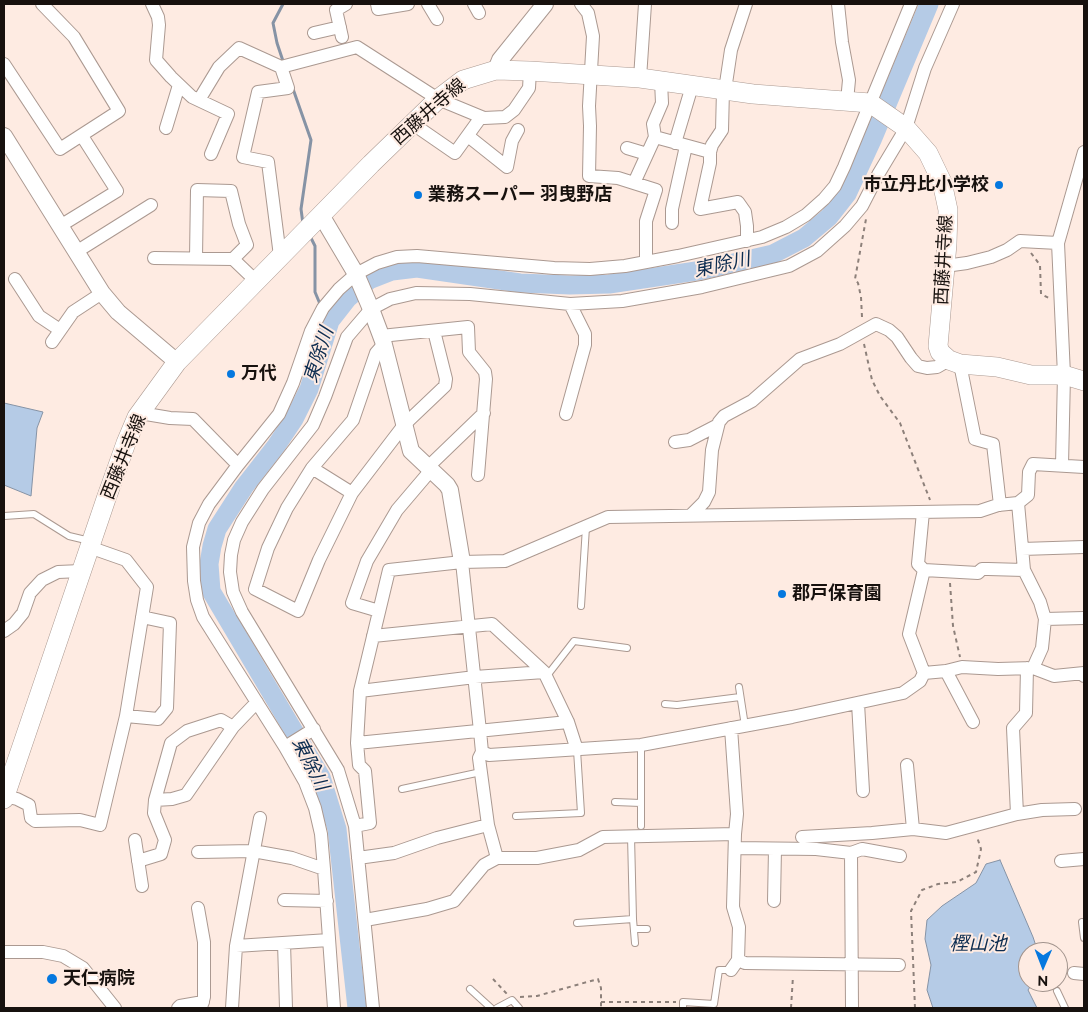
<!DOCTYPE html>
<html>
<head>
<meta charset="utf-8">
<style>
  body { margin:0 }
  #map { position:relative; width:1088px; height:1012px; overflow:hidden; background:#feebe2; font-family:Raleway,sans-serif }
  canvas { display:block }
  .frame { position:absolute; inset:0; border:5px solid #17110e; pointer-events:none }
  .north { position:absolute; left:1018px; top:942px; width:50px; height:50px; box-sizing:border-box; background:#feebe2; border:1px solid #a2948d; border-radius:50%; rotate:181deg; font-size:14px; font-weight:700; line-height:20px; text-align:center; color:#17110e }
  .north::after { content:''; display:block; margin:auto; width:18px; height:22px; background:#0578df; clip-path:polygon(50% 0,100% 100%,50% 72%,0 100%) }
</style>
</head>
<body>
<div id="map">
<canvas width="1088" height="1012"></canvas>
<div class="frame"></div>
<div class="north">N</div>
</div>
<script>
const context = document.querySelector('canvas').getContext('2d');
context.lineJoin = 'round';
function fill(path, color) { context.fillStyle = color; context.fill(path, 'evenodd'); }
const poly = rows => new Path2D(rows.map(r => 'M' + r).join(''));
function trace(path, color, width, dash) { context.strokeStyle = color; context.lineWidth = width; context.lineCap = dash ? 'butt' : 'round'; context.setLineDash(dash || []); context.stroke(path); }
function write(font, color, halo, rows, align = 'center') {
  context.font = font + ' Raleway,"Noto Sans JP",sans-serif'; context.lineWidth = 4; context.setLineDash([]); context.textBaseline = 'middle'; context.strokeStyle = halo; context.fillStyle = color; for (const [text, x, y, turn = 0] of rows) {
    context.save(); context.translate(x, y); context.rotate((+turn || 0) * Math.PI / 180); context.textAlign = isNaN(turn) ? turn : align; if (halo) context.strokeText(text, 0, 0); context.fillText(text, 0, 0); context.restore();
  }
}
const water = poly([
  [4,403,43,412,37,428,31,496,4,485,4,403],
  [1000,860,1033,937,1038,952,1028,952,1028,982,1033,982,1028,990,1037,1008,933,1008,927,990,931,965,925,939,927,920,942,906,976,883,986,864,1000,860]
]);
fill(water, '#b5cbe6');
trace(water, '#8693a5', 1);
trace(poly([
  [283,4,273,23,277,43,284,64],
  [292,86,311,140,301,209,303,224],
  [310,236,315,246,315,292,320,304],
  [325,312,330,321]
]), '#8693a5', 3);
trace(poly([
  [357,1008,337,829,321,777,211,591,209,564,212,546,217,529,244,487,276,446,294,419,309,389,330,321,348,298,369,280,392,271,417,268,520,283,570,285,609,284,703,270,773,254,804,238,829,217,847,194,872,140,929,4]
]), '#b5cbe6', 19);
const service = poly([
  [4,516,34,514,69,536,90,541],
  [581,606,586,527],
  [546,677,574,641,627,648],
  [739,687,745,726],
  [665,704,677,705,740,697],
  [402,789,481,772],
  [615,802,641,803],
  [516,816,581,813,577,750],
  [641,826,641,745],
  [631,836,633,919,635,943],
  [1082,922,1084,938],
  [577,923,633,919],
  [634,929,647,929],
  [470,989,491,1008],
  [1057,991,1065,1008],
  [497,1008,512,1000,519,1008],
  [683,1008,683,1002,714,1004,719,970,731,970]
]);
const minor = poly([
  [152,4,158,17,159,25,156,60,171,77,192,97,228,114,211,154],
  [377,4,378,9,408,4],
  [428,4,437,19],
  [474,4,479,13],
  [581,4,588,13,593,36,589,106,590,126,589,176,618,178,656,190,646,221,646,262],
  [838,4,842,42,849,80,847,101],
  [314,33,340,27],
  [342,37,336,10,346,4],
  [4,64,60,149,119,111,74,37,42,4],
  [640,78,645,4],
  [725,90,731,50,746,4],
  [199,100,219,67,239,48,281,67,357,47,438,99,484,118,505,117,514,110,529,88,530,71],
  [413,124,455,153,481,117],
  [166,128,179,85],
  [468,136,507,167,512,141,518,130],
  [655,137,710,152,712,145,722,130,723,90],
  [675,143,692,86],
  [627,148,647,154],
  [710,152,710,163,700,209,738,202,745,212,747,226,747,241],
  [634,183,655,137,653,124,662,103,661,81],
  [672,223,672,209,686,146],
  [60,226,117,191,82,136],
  [76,252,151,205],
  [280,256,268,162,243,157,258,92,288,88,281,67],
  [154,258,233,259,256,281],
  [196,258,197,190,231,191,239,224,247,245,233,259],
  [945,266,967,263,991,257,1007,250,1020,241,1058,243],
  [15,279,39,316,60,330],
  [381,336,468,327,469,352,485,372,486,379,478,475],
  [52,342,73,312,102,293],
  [384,344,376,353,353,420,312,468,287,508,268,548,255,589,298,611,319,560,352,493,404,425,445,386,446,379,434,331],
  [960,364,975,439,993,444,1000,505],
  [140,413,170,418,193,419,238,465],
  [566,414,585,345,585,334,570,304],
  [675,442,689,440,718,425],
  [1062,465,1064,375,1058,243,1084,152],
  [428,467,484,413],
  [312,468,352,493],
  [1018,503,1024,570,1040,602,1045,619,1042,648,1033,668],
  [923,512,918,564,924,570,978,573,982,569,988,569,1024,570],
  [690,516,704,502,709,492,712,450,719,422,724,416,752,401,800,359,840,344,876,324,889,330,897,337,911,358,918,366,927,368,937,367,949,360],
  [1022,549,1084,547],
  [462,562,480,731,482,752,479,758,488,825,497,858],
  [379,611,352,603,367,561,397,510,431,470],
  [1045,619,1084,618],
  [4,631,14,624,23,613,30,593,42,580,58,572,81,571],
  [373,636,492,624,544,672,568,722,577,750],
  [946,671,973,722],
  [924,673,909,634,924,570],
  [360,691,475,677,544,672],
  [858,703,863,791],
  [126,716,158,719,167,708,170,623,142,617],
  [568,722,357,743,360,691,389,570,462,562,505,561,608,517,980,511,998,505,1018,503,1028,495,1029,472,1033,464,1084,467],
  [285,747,314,729],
  [482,752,489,755,641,745,792,717,903,693,920,681,924,673,946,671,962,667,998,669,1033,668,1054,676,1084,673,1084,676],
  [907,765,913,829],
  [4,796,17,799,29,805,31,818,35,821,80,820,100,825,126,716,147,587,126,560,89,547],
  [155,800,172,799,186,795,233,727,257,702],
  [1017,814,1042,810,1075,809],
  [355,826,370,823,365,771,359,765,357,743],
  [802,837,872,833,913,829,946,833,1017,814,1013,728,1026,713,1027,668],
  [135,840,142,886],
  [735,848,816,849,851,853,862,849,900,856],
  [198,852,253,851,292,858,324,869],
  [851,853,852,1008],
  [358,858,394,853,437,838,488,825],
  [138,861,161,854,165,840,154,813,155,800,171,743,187,731,221,720,233,727],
  [1061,861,1084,859],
  [284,900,327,901],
  [774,901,775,849],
  [198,908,204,942,204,997,201,1008],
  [365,920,427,909,454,901,484,865,497,858,537,858,579,850,603,837,735,834],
  [284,943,286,1008],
  [236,946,329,940],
  [4,952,43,952,63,956,83,968,115,1008],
  [738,960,745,963,899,965],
  [731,970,738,960,739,927,733,907,735,834,737,814,731,728],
  [1074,973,1084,974],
  [178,1008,180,1006,203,1002],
  [232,1008,236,946,260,818],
  [334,1008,324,869,321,834,315,808,305,782,285,747,203,617,197,600,194,581,193,547,199,523,209,504,238,465,279,414,293,383,311,331,323,308,339,289,356,274,377,263,397,257,417,256,554,268,590,269,625,266,678,256,762,237,786,227,806,215,824,199,835,186,844,167,911,4],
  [373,1008,355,826,338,770,242,612,233,592,230,572,231,555,234,540,242,522,263,489,313,425,325,397,347,337,371,309,390,299,416,293,470,294,570,304,622,301,702,287,789,266,817,251,845,226,862,206,879,173,906,128,925,68,953,4]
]);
const tertiary = poly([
  [496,70,500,60,545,4],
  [4,136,102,293,118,312,177,362],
  [321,215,356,274,371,309,383,341,411,451,447,485,450,490,462,562]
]);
const secondary = poly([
  [4,799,106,499,126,443,137,417,177,362,371,164,438,99,463,80,496,70,530,71,640,78,753,94,870,103,906,128,928,153,942,182,948,210,947,244,938,346,940,352,949,360,960,364,997,367,1031,375,1064,375,1084,381]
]);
trace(service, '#ab9991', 8);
trace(minor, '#ab9991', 14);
trace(tertiary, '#ab9991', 18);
trace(secondary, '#ab9991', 20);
trace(poly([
  [1031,253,1040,265,1041,294,1049,298],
  [862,317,861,297,858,283,855,279,866,219],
  [864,344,872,380,880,396,900,423,930,500],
  [950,583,953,626,960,657],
  [493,979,507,994],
  [520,997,537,996,598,979,601,988,601,1008],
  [601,1002,676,1002],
  [791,1008,793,976],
  [915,1008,911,911,922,890,938,884,957,882,976,872,981,849,977,837]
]), '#8d807a', 2, [4, 4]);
trace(service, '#fff', 6);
trace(minor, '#fff', 12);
trace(tertiary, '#fff', 16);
trace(secondary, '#fff', 19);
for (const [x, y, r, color] of [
  [999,185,5,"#0578df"],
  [418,195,5,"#0578df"],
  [231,374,5,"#0578df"],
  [782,594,5,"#0578df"],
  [52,979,6,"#0578df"]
]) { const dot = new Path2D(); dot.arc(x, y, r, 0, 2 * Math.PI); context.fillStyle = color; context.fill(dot); trace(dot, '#feebe2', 2); }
write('18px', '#17110e', '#feebe2', [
  ["西藤井寺線",429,112,-41],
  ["西藤井寺線",944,260,-87],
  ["西藤井寺線",124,457,-68]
]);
write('bold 18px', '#17110e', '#feebe2', [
  ["市立丹比小学校",989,185,"right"],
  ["業務スーパー 羽曳野店",428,195],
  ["万代",241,374],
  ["郡戸保育園",792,594],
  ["天仁病院",63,979]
], 'left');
write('italic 19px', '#0c2c50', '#feebe2', [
  ["東除川",722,265,-12],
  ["東除川",319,355,-72],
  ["東除川",310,764,63],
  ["樫山池",978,944]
]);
</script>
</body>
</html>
